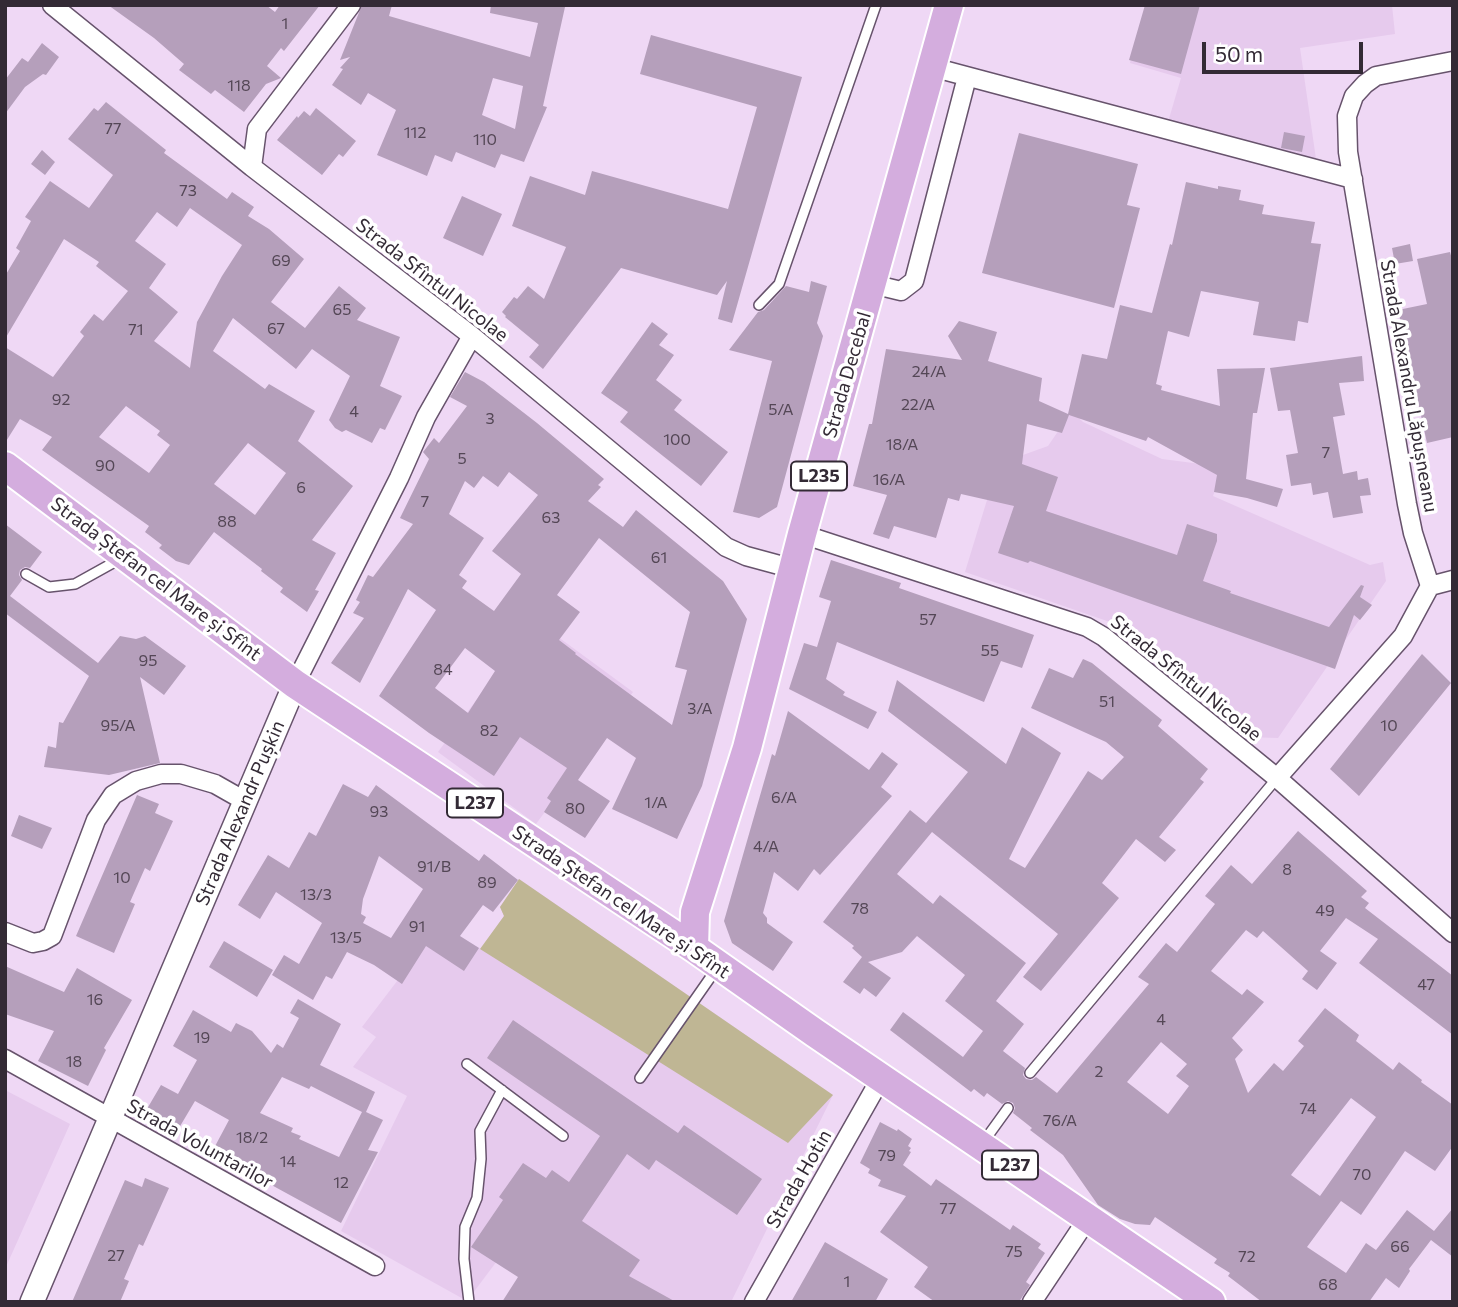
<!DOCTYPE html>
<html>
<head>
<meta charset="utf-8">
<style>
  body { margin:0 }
  #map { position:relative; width:1458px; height:1307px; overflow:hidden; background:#efd8f5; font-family:Commissioner,sans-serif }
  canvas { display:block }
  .frame { position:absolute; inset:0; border:7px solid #332a35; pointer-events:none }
  .scale { position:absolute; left:1202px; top:42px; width:161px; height:32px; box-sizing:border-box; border:4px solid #332a35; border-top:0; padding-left:9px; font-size:21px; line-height:24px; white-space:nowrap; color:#332a35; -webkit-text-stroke:5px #fff; paint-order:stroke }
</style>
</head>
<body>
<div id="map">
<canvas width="1458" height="1307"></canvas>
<div class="frame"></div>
<div class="scale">50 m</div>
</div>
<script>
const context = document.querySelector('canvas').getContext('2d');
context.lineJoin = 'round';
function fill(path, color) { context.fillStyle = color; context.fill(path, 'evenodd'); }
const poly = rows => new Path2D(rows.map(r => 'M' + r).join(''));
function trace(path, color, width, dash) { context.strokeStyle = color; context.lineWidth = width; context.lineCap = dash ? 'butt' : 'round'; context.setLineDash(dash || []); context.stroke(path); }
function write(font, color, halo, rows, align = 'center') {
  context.font = font + ' Commissioner,sans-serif'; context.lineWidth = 7; context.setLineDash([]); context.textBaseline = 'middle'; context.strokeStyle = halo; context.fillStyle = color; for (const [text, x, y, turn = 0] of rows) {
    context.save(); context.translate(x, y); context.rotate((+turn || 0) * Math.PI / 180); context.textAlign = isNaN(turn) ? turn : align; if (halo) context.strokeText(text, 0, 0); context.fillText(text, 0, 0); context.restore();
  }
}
fill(poly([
  [1146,5,1392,5,1395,34,1300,48,1316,159,1168,122,1181,78,1130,63],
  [1072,411,1083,422,1162,459,1224,467,1213,496,1370,565,1383,562,1386,581,1278,738,1246,737,1110,622,965,572,998,464,1048,446],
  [535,620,633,692,536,824,438,752],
  [519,879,833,1095,731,1302,631,1302,497,1261,467,1301,341,1231,407,1096,353,1067,376,1037,362,1027,430,938,453,933,481,949,504,916,500,907],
  [5,1090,70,1124,5,1269]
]), '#e6caed');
fill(poly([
  [519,879,833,1095,788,1143,480,949,504,916,500,907]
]), '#bfb694');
fill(poly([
  [108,5,266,5,275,12,280,5,320,5,284,51,281,48,267,66,281,78,266,84,244,112,215,90,211,94,179,70,184,64,154,38],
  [362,5,392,5,389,16,530,57,538,23,490,13,491,5,565,7,543,106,547,107,524,162,501,154,495,168,456,152,452,162,435,155,427,176,377,155,396,110,368,93,361,105,332,85,343,69,340,68,350,57,340,60],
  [493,78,523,86,515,129,482,115],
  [1145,5,1200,5,1181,74,1129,60],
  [651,35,802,77,732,323,718,319,727,281,717,295,621,268,543,369,529,357,539,345,505,317,506,316,502,312,514,297,517,299,528,286,544,299,566,247,512,226,530,176,585,195,592,171,728,209,757,107,640,74],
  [42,43,59,57,46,75,43,74,25,87,5,114,5,80,22,58,28,62],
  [106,102,166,150,164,153,227,199,232,192,254,207,248,216,269,229,304,259,271,302,305,328,339,286,366,308,357,320,400,337,380,386,402,396,385,430,380,428,372,443,346,430,342,432,335,428,329,420,350,376,312,349,296,369,233,318,213,351,265,389,269,384,315,411,298,441,353,486,312,540,336,553,315,590,319,591,307,612,280,592,283,588,261,571,262,569,214,532,189,565,176,561,159,548,162,545,145,532,149,526,42,450,52,437,20,419,5,443,5,347,53,377,84,336,80,332,94,314,103,321,128,291,96,266,99,262,64,239,5,339,5,276,20,251,16,248,31,221,25,217,50,181,89,208,113,175,68,139,94,108,98,111],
  [190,208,242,245,222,276,197,322,190,368,154,341,178,312,149,288,166,264,135,241,157,212,177,227],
  [126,406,160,431,157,435,170,445,149,473,99,437],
  [248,443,286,473,255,515,214,484],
  [316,108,356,141,343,157,339,154,322,175,277,140,297,116,298,118,304,111,310,116],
  [1284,132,1305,136,1302,152,1281,148],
  [1019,133,1138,164,1127,205,1140,208,1114,308,982,273],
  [42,150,55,162,45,175,31,164],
  [1186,182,1218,189,1218,186,1241,190,1239,200,1264,205,1262,214,1315,222,1311,243,1321,244,1308,323,1298,321,1295,341,1253,335,1259,302,1201,291,1189,337,1168,331,1156,384,1162,386,1161,390,1220,406,1217,369,1265,368,1257,413,1253,413,1246,479,1283,489,1277,507,1247,498,1214,492,1217,475,1148,437,1146,441,1069,415,1062,433,1027,424,1022,464,1058,477,1046,511,1177,555,1187,524,1217,534,1217,541,1203,581,1231,591,1230,593,1329,627,1361,585,1364,586,1360,597,1372,605,1360,620,1354,615,1335,669,1030,561,1028,563,998,553,1014,506,961,494,959,501,948,498,936,538,894,526,889,539,873,534,887,495,853,486,869,424,872,424,886,349,962,360,948,336,959,321,997,332,988,361,1042,378,1039,401,1068,414,1082,354,1107,359,1120,305,1152,313,1170,244,1172,245],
  [462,196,502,214,483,256,443,238],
  [1410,244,1413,261,1395,264,1392,248],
  [1450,252,1453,263,1453,437,1427,443,1398,310,1427,304,1417,259],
  [811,281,827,286,817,323,823,336,777,507,759,518,733,512,772,361,729,350,758,312,764,310,786,286,809,292],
  [652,322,668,334,659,345,674,355,656,380,682,400,674,410,728,452,701,486,620,422,628,412,601,393],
  [1362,356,1364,381,1339,383,1345,415,1333,417,1343,474,1357,471,1358,480,1368,478,1371,495,1360,496,1363,513,1333,518,1328,492,1313,495,1311,483,1291,486,1286,455,1298,453,1290,410,1278,411,1270,368],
  [465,372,484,382,537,423,604,479,598,485,601,487,588,501,623,527,636,510,723,581,747,619,702,786,677,839,612,809,636,758,607,738,578,780,610,801,585,838,544,812,551,801,547,798,567,768,520,737,494,776,429,733,379,696,436,610,408,589,360,683,331,663,364,618,353,613,360,602,356,600,368,575,373,577,413,524,400,518,429,459,423,452,434,438,439,443,467,406,450,397],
  [509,472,538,495,492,551,521,574,494,611,462,588,467,581,459,575,484,538,449,514,465,481,474,488,483,476,498,487],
  [599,538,690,612,675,667,687,670,672,725,575,654,576,653,559,640,580,612,557,595],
  [465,648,495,671,468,713,435,688],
  [5,524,42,552,30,568,25,567,20,570,19,575,22,580,10,596,98,663,120,636,136,639,145,636,186,666,164,695,140,677,160,763,109,775,44,767,48,746,56,748,59,722,63,723,89,676,5,613],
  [831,560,901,583,899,588,1034,635,1022,668,1001,661,984,702,837,642,826,679,845,692,843,695,877,712,868,729,789,689,804,643,817,647,831,601,819,597],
  [1422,654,1451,683,1359,796,1330,769],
  [1083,659,1092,663,1162,720,1158,726,1208,769,1200,779,1204,782,1159,837,1176,850,1165,862,1136,839,1102,883,1119,898,1041,991,1023,977,1058,934,932,832,897,874,933,904,940,895,1026,963,996,1001,1024,1024,1003,1051,1025,1068,1023,1075,1026,1079,1032,1080,1036,1077,1057,1093,1149,984,1138,977,1166,943,1177,952,1215,904,1205,896,1231,865,1252,884,1298,831,1367,891,1361,897,1369,903,1365,908,1453,976,1453,1035,1359,963,1378,939,1346,918,1320,951,1337,963,1317,990,1302,979,1308,971,1263,931,1257,938,1246,930,1211,971,1242,995,1247,989,1264,1002,1232,1038,1243,1050,1235,1059,1248,1093,1274,1063,1283,1071,1304,1046,1298,1041,1325,1008,1359,1035,1356,1041,1393,1070,1399,1062,1422,1080,1421,1082,1453,1105,1453,1146,1435,1171,1405,1151,1361,1215,1341,1201,1307,1247,1346,1273,1366,1243,1376,1250,1407,1210,1434,1231,1453,1208,1453,1257,1431,1240,1409,1269,1410,1271,1399,1288,1386,1278,1369,1302,1262,1302,1228,1276,1230,1273,1214,1263,1217,1259,1155,1217,1150,1225,1135,1224,1120,1219,1098,1205,1063,1155,1030,1130,1032,1128,1013,1113,1015,1108,1013,1103,1008,1101,1002,1104,987,1093,984,1097,974,1089,971,1092,890,1030,903,1012,963,1057,983,1031,945,1001,965,975,917,936,902,952,868,962,891,978,876,997,864,988,860,994,843,982,862,957,852,948,854,946,823,922,910,810,926,823,968,772,888,711,897,680,1006,764,1022,727,1061,753,1009,859,1025,868,1088,771,1102,780,1124,757,1106,742,1031,708,1049,668,1073,678],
  [1161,1042,1187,1064,1176,1076,1189,1086,1168,1114,1127,1082],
  [1351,1098,1376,1117,1320,1196,1291,1175],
  [788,711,869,770,882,752,898,764,881,787,892,796,820,875,814,869,798,891,774,872,763,913,767,918,767,923,793,942,773,971,732,943,724,921,772,754,775,756],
  [343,784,368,797,376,785,479,861,484,854,518,880,493,912,483,905,460,936,479,948,464,971,426,946,402,984,374,965,347,952,332,979,326,976,313,1000,272,975,284,955,299,964,322,923,276,892,260,919,238,905,268,855,289,868,309,832,316,836],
  [379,856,423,889,391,938,363,923,366,917,361,914,363,899],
  [137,795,159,804,155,813,173,821,150,871,145,868,130,902,135,904,114,953,76,936],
  [19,815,52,828,42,849,11,836],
  [224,941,273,970,257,997,209,967],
  [5,966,64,992,77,968,132,1000,104,1048,106,1050,88,1086,38,1061,54,1031,5,1014],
  [298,999,341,1024,320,1065,375,1092,366,1112,383,1120,368,1150,378,1152,341,1223,255,1176,257,1173,213,1150,229,1120,195,1101,176,1133,144,1114,161,1085,178,1094,197,1060,173,1046,193,1010,231,1032,236,1023,252,1031,271,1053,277,1044,283,1048,299,1018,290,1013],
  [282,1077,309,1089,311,1086,362,1112,339,1157,299,1139,301,1136,291,1132,293,1128,260,1113],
  [513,1020,678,1133,684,1125,762,1179,737,1215,656,1160,649,1170,627,1154,582,1221,640,1260,629,1276,676,1302,502,1302,518,1277,471,1247,503,1200,499,1197,523,1163,546,1178,552,1170,569,1182,600,1136,487,1058],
  [880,1122,897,1131,898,1129,912,1139,908,1146,911,1148,909,1151,911,1152,903,1165,931,1186,936,1179,1010,1230,1013,1225,1041,1244,1038,1248,1045,1253,1026,1282,1030,1285,1019,1302,935,1302,914,1287,928,1267,880,1232,906,1196,878,1186,881,1180,868,1173,870,1169,860,1163],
  [145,1178,169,1188,143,1246,139,1244,124,1279,129,1281,120,1302,72,1302,125,1180,142,1187],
  [825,1242,888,1279,875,1302,791,1302]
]), '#b59fbb');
const service = poly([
  [759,305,779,284,876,5],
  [26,574,49,587,75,584,120,559],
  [467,1064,563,1136],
  [1030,1073,1277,778],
  [640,1078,717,968],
  [982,1144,1008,1108],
  [469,1302,464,1259,465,1227,477,1198,481,1159,480,1131,502,1090]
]);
const minor = poly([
  [52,5,252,167,472,336,726,547,746,556,794,569],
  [932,67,1353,179],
  [252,167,257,129,351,5],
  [872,284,901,291,914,281,967,77],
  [802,534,1087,627,1104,637,1277,778,1453,933],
  [1430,586,1453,580],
  [295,684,399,478,426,417,472,336],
  [1277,778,1403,636,1430,586,1413,533,1407,504,1348,152,1347,116,1354,96,1365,84,1376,76,1453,61],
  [5,932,33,943,43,941,52,936,96,820,113,795,136,781,161,774,181,774,215,784,245,801],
  [5,1059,375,1266],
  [754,1302,881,1078],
  [1032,1302,1088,1218]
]);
const tertiary = poly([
  [32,1302,295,684]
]);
const primary = poly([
  [5,466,295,684,694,948,815,1033,1211,1302],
  [694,948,695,912,747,748,802,534,949,5]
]);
trace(service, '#67536c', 12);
trace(minor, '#67536c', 21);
trace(tertiary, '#67536c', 26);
trace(primary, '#fff', 32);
trace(service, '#fff', 9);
trace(minor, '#fff', 18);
trace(tertiary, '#fff', 23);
trace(primary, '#d4adde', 28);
write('16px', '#544756', null, [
  ["1",285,24],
  ["118",239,86],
  ["77",113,129],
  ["112",415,133],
  ["110",485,140],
  ["73",188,191],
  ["69",281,261],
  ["65",342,310],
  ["67",276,329],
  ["71",136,330],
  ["24/A",929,372],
  ["92",61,400],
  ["22/A",918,405],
  ["5/A",781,410],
  ["4",354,412],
  ["3",490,419],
  ["100",677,440],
  ["18/A",902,445],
  ["7",1326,453],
  ["5",462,459],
  ["90",105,466],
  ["16/A",889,480],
  ["6",301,488],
  ["7",425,502],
  ["63",551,518],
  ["88",227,522],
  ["61",659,558],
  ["57",928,620],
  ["55",990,651],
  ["95",148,661],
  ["84",443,670],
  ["51",1107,702],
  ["3/A",700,709],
  ["95/A",118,726],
  ["10",1389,726],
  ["82",489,731],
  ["6/A",784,798],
  ["1/A",656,803],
  ["80",575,809],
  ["93",379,812],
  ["4/A",766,847],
  ["91/B",434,867],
  ["8",1287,870],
  ["10",122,878],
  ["89",487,883],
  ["13/3",316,895],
  ["78",860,909],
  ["49",1325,911],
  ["91",417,927],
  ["13/5",346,938],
  ["47",1426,985],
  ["16",95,1000],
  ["4",1161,1020],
  ["19",202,1038],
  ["18",74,1062],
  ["2",1099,1072],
  ["74",1308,1109],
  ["76/A",1060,1121],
  ["18/2",252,1138],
  ["79",887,1156],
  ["14",288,1162],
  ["70",1362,1175],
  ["12",341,1183],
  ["77",948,1209],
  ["66",1400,1247],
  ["75",1014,1252],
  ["27",116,1256],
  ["72",1247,1257],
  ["1",847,1282],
  ["68",1328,1285]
]);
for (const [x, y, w] of [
  [819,476,56],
  [475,803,56],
  [1010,1165,56]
]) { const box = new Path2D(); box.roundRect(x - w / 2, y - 14.5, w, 29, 5); context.fillStyle = '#fff'; context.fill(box); trace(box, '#332a35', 2); }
write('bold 18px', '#332a35', null, [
  ["L235",819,476],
  ["L237",475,803],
  ["L237",1010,1165]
]);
write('19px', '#332a35', '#fff', [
  ["Strada Sfîntul Nicolae",432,280,38],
  ["Strada Decebal",847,375,-74],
  ["Strada Alexandru Lăpușneanu",1409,386,80],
  ["Strada Ștefan cel Mare și Sfînt",156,579,37],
  ["Strada Sfîntul Nicolae",1186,678,39],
  ["Strada Alexandr Pușkin",240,813,-67],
  ["Strada Ștefan cel Mare și Sfînt",621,902,34],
  ["Strada Voluntarilor",200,1144,29],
  ["Strada Hotin",799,1179,-60]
]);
</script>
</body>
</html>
